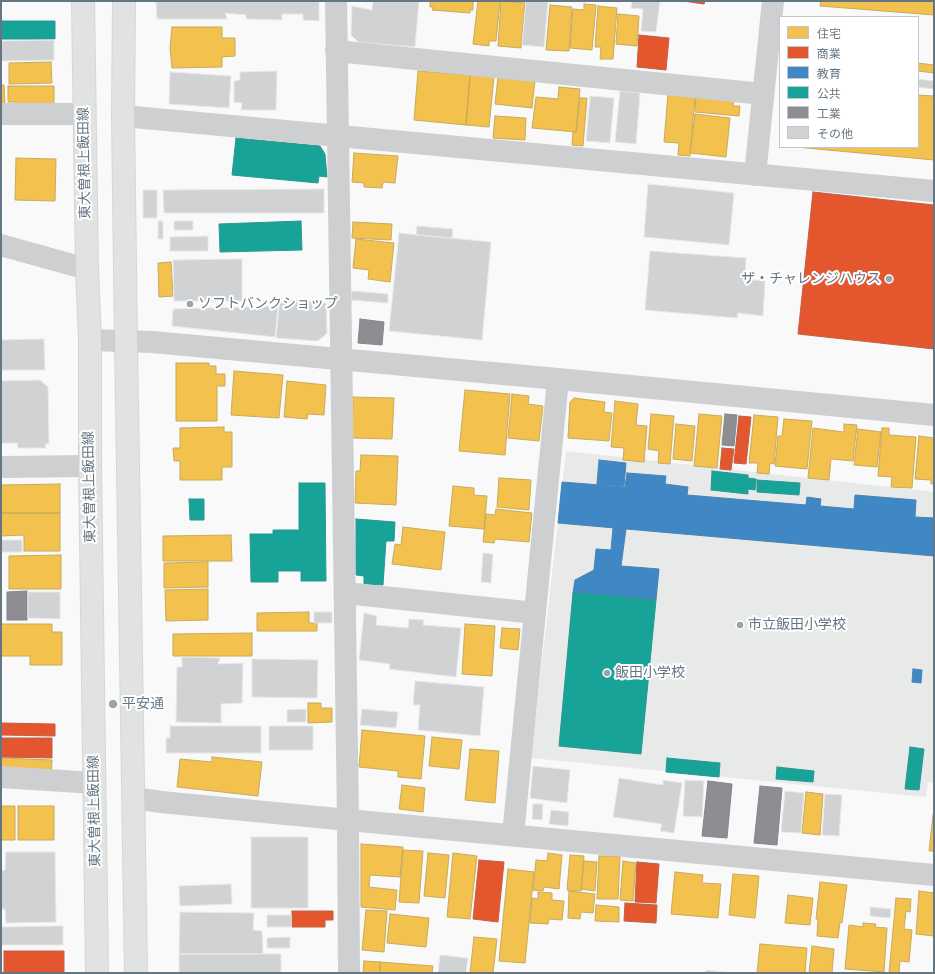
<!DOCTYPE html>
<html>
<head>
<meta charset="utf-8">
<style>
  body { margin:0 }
  #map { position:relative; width:935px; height:974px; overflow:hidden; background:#f9f9f9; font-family:"Varela Round","Noto Sans JP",sans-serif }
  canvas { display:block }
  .frame { position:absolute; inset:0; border:2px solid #657683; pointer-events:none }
  .legend { position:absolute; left:779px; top:16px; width:140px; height:132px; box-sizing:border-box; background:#fff; border:1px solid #c1c8cd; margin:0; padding:5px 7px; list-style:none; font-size:12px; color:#657683 }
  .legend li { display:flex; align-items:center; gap:8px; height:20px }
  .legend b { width:20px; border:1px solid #c1c8cd }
</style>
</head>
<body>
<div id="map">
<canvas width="935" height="974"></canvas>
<div class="frame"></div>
<ul class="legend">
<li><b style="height:11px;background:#f2c14e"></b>住宅</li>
<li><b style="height:11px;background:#e4572e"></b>商業</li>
<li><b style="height:11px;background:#3f88c5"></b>教育</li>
<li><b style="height:11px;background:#17a398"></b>公共</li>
<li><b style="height:11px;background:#8d8d92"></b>工業</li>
<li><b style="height:11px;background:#d0d2d3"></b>その他</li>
</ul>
</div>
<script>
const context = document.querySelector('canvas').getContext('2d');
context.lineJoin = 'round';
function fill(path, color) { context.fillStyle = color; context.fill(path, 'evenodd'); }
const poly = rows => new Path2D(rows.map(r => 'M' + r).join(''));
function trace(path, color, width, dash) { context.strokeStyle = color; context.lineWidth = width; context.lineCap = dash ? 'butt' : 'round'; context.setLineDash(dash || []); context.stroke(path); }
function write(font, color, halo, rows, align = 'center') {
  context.font = font + ' "Varela Round","Noto Sans JP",sans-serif'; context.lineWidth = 4; context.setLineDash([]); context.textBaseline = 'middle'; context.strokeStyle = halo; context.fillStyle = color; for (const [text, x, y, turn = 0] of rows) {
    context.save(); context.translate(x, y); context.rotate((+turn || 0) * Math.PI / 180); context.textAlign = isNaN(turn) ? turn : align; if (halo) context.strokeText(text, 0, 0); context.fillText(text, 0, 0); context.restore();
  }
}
fill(poly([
  [566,451,934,492,934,782,928,782,926,797,531,758]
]), '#e8e9e9');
const homes = poly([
  [430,1,473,1,473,10,470,10,470,13,432,10,433,7,430,7,430,1],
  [478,1,500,1,496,41,489,41,489,46,473,44,478,1],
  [501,1,525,3,521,48,498,46,501,1],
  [821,1,934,1,934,15,820,6,821,1],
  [584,4,596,5,592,50,570,48,573,9,584,10,584,4],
  [550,5,572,7,569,51,546,50,550,5],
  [598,6,617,8,613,59,600,59,601,47,595,47,598,6],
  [618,14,639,16,637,46,616,44,618,14],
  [172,27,222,27,222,38,235,38,235,56,222,57,222,67,172,68,170,48,172,27],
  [51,62,52,83,9,84,9,63,51,62],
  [918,63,934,65,934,73,918,71,918,63],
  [418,71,470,75,466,125,414,120,418,71],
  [470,75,494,77,489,127,466,125,470,75],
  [498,77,535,80,532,108,495,104,498,77],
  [1,85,4,85,5,106,1,106,1,85],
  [8,86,54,86,54,107,16,106,16,102,8,102,8,86],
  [559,87,580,89,576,132,532,128,536,97,558,99,559,87],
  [668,94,695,97,690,156,678,155,679,143,664,142,668,94],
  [696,95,734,98,733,106,740,106,739,116,695,112,696,95],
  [918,95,934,96,934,160,796,147,918,147,918,95],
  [580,98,587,98,583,146,572,145,573,132,576,132,580,98],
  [695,114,730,118,726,157,690,153,695,114],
  [495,116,526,118,525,140,493,138,495,116],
  [354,153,398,156,395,183,383,182,382,188,364,187,364,183,352,182,354,153],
  [16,158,56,159,55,201,15,200,16,158],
  [353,222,392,224,391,240,352,238,353,222],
  [356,239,394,243,390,282,368,279,369,270,353,268,356,239],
  [171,262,173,296,159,297,158,263,171,262],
  [176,363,209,363,209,366,216,366,216,374,225,374,225,386,217,386,217,421,176,421,176,363],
  [234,371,283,375,279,418,231,415,234,371],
  [287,381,326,385,324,415,308,414,307,419,284,417,287,381],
  [465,390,510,394,505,455,459,451,465,390],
  [512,394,529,396,528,404,543,406,539,441,508,438,512,394],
  [353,397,394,398,392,439,352,438,353,397],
  [574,398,605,402,604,412,612,413,609,441,568,438,570,402,574,398],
  [615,401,638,404,636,425,647,426,644,462,623,460,624,448,611,447,615,401],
  [651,414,674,416,670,464,658,463,659,451,648,449,651,414],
  [699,414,722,416,717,468,694,466,699,414],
  [754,415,778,417,774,464,770,463,769,474,757,473,758,463,749,463,754,415],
  [784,419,812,421,807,469,775,466,778,436,782,436,784,419],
  [676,424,695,426,692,461,673,459,676,424],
  [844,424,857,425,853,461,831,459,829,480,808,478,813,428,844,432,844,424],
  [224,427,224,432,232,432,232,467,222,467,222,480,180,480,180,461,174,461,173,448,180,448,180,428,224,427],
  [882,428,889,428,889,435,916,437,912,488,891,487,892,477,878,476,882,428],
  [858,429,881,432,877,467,854,465,858,429],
  [919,436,934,438,934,484,931,484,931,480,915,479,919,436],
  [361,455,398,456,396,505,355,503,356,471,360,471,361,455],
  [499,478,531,480,529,510,497,507,499,478],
  [60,484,60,513,1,513,1,485,60,484],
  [453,486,474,488,474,495,487,496,484,529,449,526,453,486],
  [496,509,532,513,529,542,495,539,494,543,483,542,486,514,495,515,496,509],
  [1,513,60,513,60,551,24,551,24,535,1,536,1,513],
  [403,527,445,532,441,570,392,564,395,544,401,545,403,527],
  [231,535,232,561,163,561,163,536,231,535],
  [61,555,61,589,9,589,9,556,61,555],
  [208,562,208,587,164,588,164,563,208,562],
  [208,589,208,620,166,621,165,590,208,589],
  [309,612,309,623,317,623,317,631,257,631,257,613,309,612],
  [1,624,52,624,52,632,62,632,62,665,30,665,30,656,1,656,1,624],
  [465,624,495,626,492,676,462,674,465,624],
  [502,628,520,629,518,650,500,648,502,628],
  [252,633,252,656,173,656,173,634,252,633],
  [308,703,321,703,321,708,332,708,332,722,308,723,308,703],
  [362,730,425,736,421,779,398,777,398,771,359,767,362,730],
  [432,737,462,740,459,769,429,766,432,737],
  [470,749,499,751,495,803,465,800,470,749],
  [212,757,262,762,258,796,177,787,180,759,212,762,212,757],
  [1,758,52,760,51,778,1,775,1,758],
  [402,785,425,788,423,812,399,809,402,785],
  [806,792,823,794,820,835,802,833,806,792],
  [1,806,15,806,15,840,1,840,1,806],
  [18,806,54,806,54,840,18,840,18,806],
  [933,815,934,815,934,851,929,851,933,815],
  [361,844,403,847,400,877,370,875,369,887,397,890,395,910,361,907,361,844],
  [403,850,423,851,419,903,399,902,403,850],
  [428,853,449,855,445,898,424,896,428,853],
  [453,853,477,856,470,919,447,917,453,853],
  [548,853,562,855,559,889,544,887,543,891,533,890,536,860,547,861,548,853],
  [570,855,584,856,581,891,567,890,570,855],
  [599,856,620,856,618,899,597,899,599,856],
  [584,861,597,862,595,891,581,889,584,861],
  [623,861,636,863,633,901,620,900,623,861],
  [508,869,534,872,525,963,499,961,508,869],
  [675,872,703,875,702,883,721,884,718,918,671,914,675,872],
  [733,874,759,876,755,918,729,915,733,874],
  [820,882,847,885,842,923,840,922,838,938,817,936,818,919,816,919,820,882],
  [569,891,595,894,593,913,581,912,580,919,568,918,569,891],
  [919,891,934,893,934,936,916,934,919,891],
  [538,892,552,893,552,900,564,901,562,920,549,919,548,924,530,923,532,898,538,899,538,892],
  [788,895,813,898,810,925,785,923,788,895],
  [896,898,911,899,910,912,906,911,904,929,912,930,909,962,900,961,899,973,889,973,896,898],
  [596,905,619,907,619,922,595,921,596,905],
  [366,910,387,911,384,952,362,950,366,910],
  [390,914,429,918,426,947,387,943,390,914],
  [863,923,876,924,875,927,887,928,884,972,845,969,849,925,863,927,863,923],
  [474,937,497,939,493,973,470,973,474,937],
  [760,944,807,948,805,973,757,973,760,944],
  [812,946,834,949,832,973,809,973,812,946],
  [364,961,380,962,380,973,363,973,364,961],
  [380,962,433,966,432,973,380,973,380,962]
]);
fill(homes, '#f2c14e');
trace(homes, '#c8aa5e', 1);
const shops = poly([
  [683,1,705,1,704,4,683,1],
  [639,35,669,38,666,70,637,67,639,35],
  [813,192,934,205,934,349,798,334,813,192],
  [739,416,751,417,746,464,734,463,739,416],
  [722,448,734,449,731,470,720,469,722,448],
  [1,723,55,724,55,736,1,735,1,723],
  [1,738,52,738,52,758,1,757,1,738],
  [479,860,504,862,498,922,473,919,479,860],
  [637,862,659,864,656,903,635,902,637,862],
  [625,903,657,905,656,923,624,921,625,903],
  [292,911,333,911,333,920,325,920,325,927,292,927,292,911],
  [4,951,64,951,64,973,4,973,4,951]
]);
fill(shops, '#e4572e');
trace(shops, '#be6048', 1);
const schools = poly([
  [599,460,626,463,624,486,597,484,599,460],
  [627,473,666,476,665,484,688,487,687,495,806,505,807,497,821,499,820,506,854,509,855,495,916,500,915,517,934,518,934,556,558,523,562,482,625,487,627,473],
  [613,528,626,529,621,566,659,569,656,600,573,593,575,580,594,570,596,549,611,550,613,528],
  [913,669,922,670,921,683,912,682,913,669]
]);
fill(schools, '#3f88c5');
trace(schools, '#4a83b1', 1);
const public = poly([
  [1,21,55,21,55,39,1,39,1,21],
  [236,138,320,146,325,154,327,177,319,176,318,183,232,175,236,138],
  [301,221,302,250,220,252,219,224,301,221],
  [712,471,748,475,748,478,756,479,755,490,748,489,748,494,711,490,712,471],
  [757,480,800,483,799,495,757,492,757,480],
  [299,483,325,483,326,581,301,581,301,571,278,571,278,582,251,582,250,534,273,534,273,530,299,530,299,483],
  [189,499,204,499,204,520,190,520,189,499],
  [356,519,395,522,394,541,386,541,383,585,364,584,364,576,356,575,356,519],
  [573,593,656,600,641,754,559,746,573,593],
  [910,747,924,749,919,790,905,789,910,747],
  [667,758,720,763,719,777,666,772,667,758],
  [777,767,814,771,813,782,776,779,777,767]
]);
fill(public, '#17a398');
trace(public, '#2e9692', 1);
const industry = poly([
  [360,319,384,322,382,345,358,343,360,319],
  [725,414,737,415,734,446,722,445,725,414],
  [27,591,27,620,7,620,7,592,27,591],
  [708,781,732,784,727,838,702,836,708,781],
  [760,786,782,788,777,845,754,843,760,786]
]);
fill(industry, '#8d8d92');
trace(industry, '#81868e', 1);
const building = poly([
  [156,1,319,1,319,21,303,20,303,14,282,14,282,20,246,19,246,15,225,13,227,19,157,19,156,1],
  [373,1,419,1,415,47,358,42,351,35,352,6,372,10,373,1],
  [526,1,548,2,544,47,522,45,526,1],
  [632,1,660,1,656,32,641,31,643,9,631,8,632,1],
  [54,40,54,60,1,61,1,41,54,40],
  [277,71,276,110,241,110,242,103,234,102,234,81,240,80,240,72,277,71],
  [170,72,231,76,229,108,169,104,170,72],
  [918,79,934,81,934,89,918,87,918,79],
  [620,91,640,93,636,144,615,142,620,91],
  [590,96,614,98,610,143,586,141,590,96],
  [648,184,734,193,729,245,644,237,648,184],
  [324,189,324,213,164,213,163,190,324,189],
  [143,190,157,190,157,218,143,218,143,190],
  [158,221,163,221,163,239,158,239,158,221],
  [174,221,193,221,193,230,174,230,174,221],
  [417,226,453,229,452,238,416,235,417,226],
  [399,233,491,242,482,340,389,331,399,233],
  [208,236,208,251,170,251,170,237,208,236],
  [650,251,746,258,745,279,765,281,763,316,738,313,737,318,645,310,650,251],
  [242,259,242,301,174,301,173,260,242,259],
  [352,291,388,294,388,303,351,300,352,291],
  [280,298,326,303,327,333,318,341,276,338,280,298],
  [278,306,275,337,172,326,173,309,278,306],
  [44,339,45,370,1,370,1,340,44,339],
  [40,380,48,387,49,444,45,444,46,448,18,448,17,443,1,443,1,381,40,380],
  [1,540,22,540,22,552,1,552,1,540],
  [483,553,493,554,491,583,481,582,483,553],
  [28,592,60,592,60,619,28,618,28,592],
  [314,612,332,612,332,623,314,623,314,612],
  [364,613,377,616,376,625,408,628,409,619,424,620,423,625,461,628,456,677,389,669,390,664,359,660,364,613],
  [182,657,220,658,218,664,243,663,242,703,221,704,221,723,176,722,177,667,182,667,182,657],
  [252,659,318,660,317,698,252,697,252,659],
  [415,681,484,687,480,736,418,730,420,705,413,705,415,681],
  [306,709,306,722,287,722,287,710,306,709],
  [362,709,398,712,396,728,360,725,362,709],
  [170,726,261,726,261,753,166,753,166,738,170,738,170,726],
  [269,726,313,726,313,750,269,750,269,726],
  [533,766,570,770,567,803,530,798,533,766],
  [619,778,663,785,663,780,682,783,674,833,660,831,662,824,613,817,619,778],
  [685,780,704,781,702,817,683,816,685,780],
  [785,791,804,793,801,833,781,832,785,791],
  [825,794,842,795,839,836,822,835,825,794],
  [533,804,543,804,542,820,532,819,533,804],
  [551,810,569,812,568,826,549,824,551,810],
  [251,837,308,837,308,908,251,908,251,837],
  [6,852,55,852,56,922,6,923,5,909,1,909,1,871,5,870,6,852],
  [231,884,232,904,180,906,179,886,231,884],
  [870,907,891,909,890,918,870,916,870,907],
  [180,912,254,913,253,930,262,931,263,954,179,954,180,912],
  [267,915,291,915,291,927,267,927,267,915],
  [63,926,63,945,1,945,1,927,63,926],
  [290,937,290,948,267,948,267,938,290,937],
  [179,954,281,954,281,973,179,973,179,954],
  [440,955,468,958,466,973,438,973,440,955],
  [706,970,731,973,706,973,706,970]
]);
fill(building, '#d0d2d3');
trace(building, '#e8e8e8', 1);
const secondary = poly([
  [83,1,87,269,90,340,90,466,97,973],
  [124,1,123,116,126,341,136,973]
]);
trace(secondary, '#d5d6d7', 24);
trace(poly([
  [336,1,348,820,349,973],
  [336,51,763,94],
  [1,114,84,114],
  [123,116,934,191],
  [755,175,773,1],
  [1,245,87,269],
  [90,340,152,342,558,379,934,415],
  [1,467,90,466],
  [345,593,535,613],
  [1,777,94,783],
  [134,798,161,802,348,820,934,875],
  [513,835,558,379]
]), '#cecfd0', 22);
trace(secondary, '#e1e2e2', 22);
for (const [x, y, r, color] of [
  [889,279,4,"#99a4ac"],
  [190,304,4,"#99a4ac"],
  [740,625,4,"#99a4ac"],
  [607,673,4,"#99a4ac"],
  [113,704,5,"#99a4ac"]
]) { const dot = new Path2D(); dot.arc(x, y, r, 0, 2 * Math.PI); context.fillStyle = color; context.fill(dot); trace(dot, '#fff', 1.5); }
write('14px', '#657683', '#fff', [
  ["東大曽根上飯田線",85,163,-91],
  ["東大曽根上飯田線",90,487,-91],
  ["東大曽根上飯田線",95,811,-91]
]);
write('14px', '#657683', '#fff', [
  ["ザ・チャレンジハウス",881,279,"right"],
  ["ソフトバンクショップ",198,304],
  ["市立飯田小学校",748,625],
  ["飯田小学校",615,673],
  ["平安通",122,704]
], 'left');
</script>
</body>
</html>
